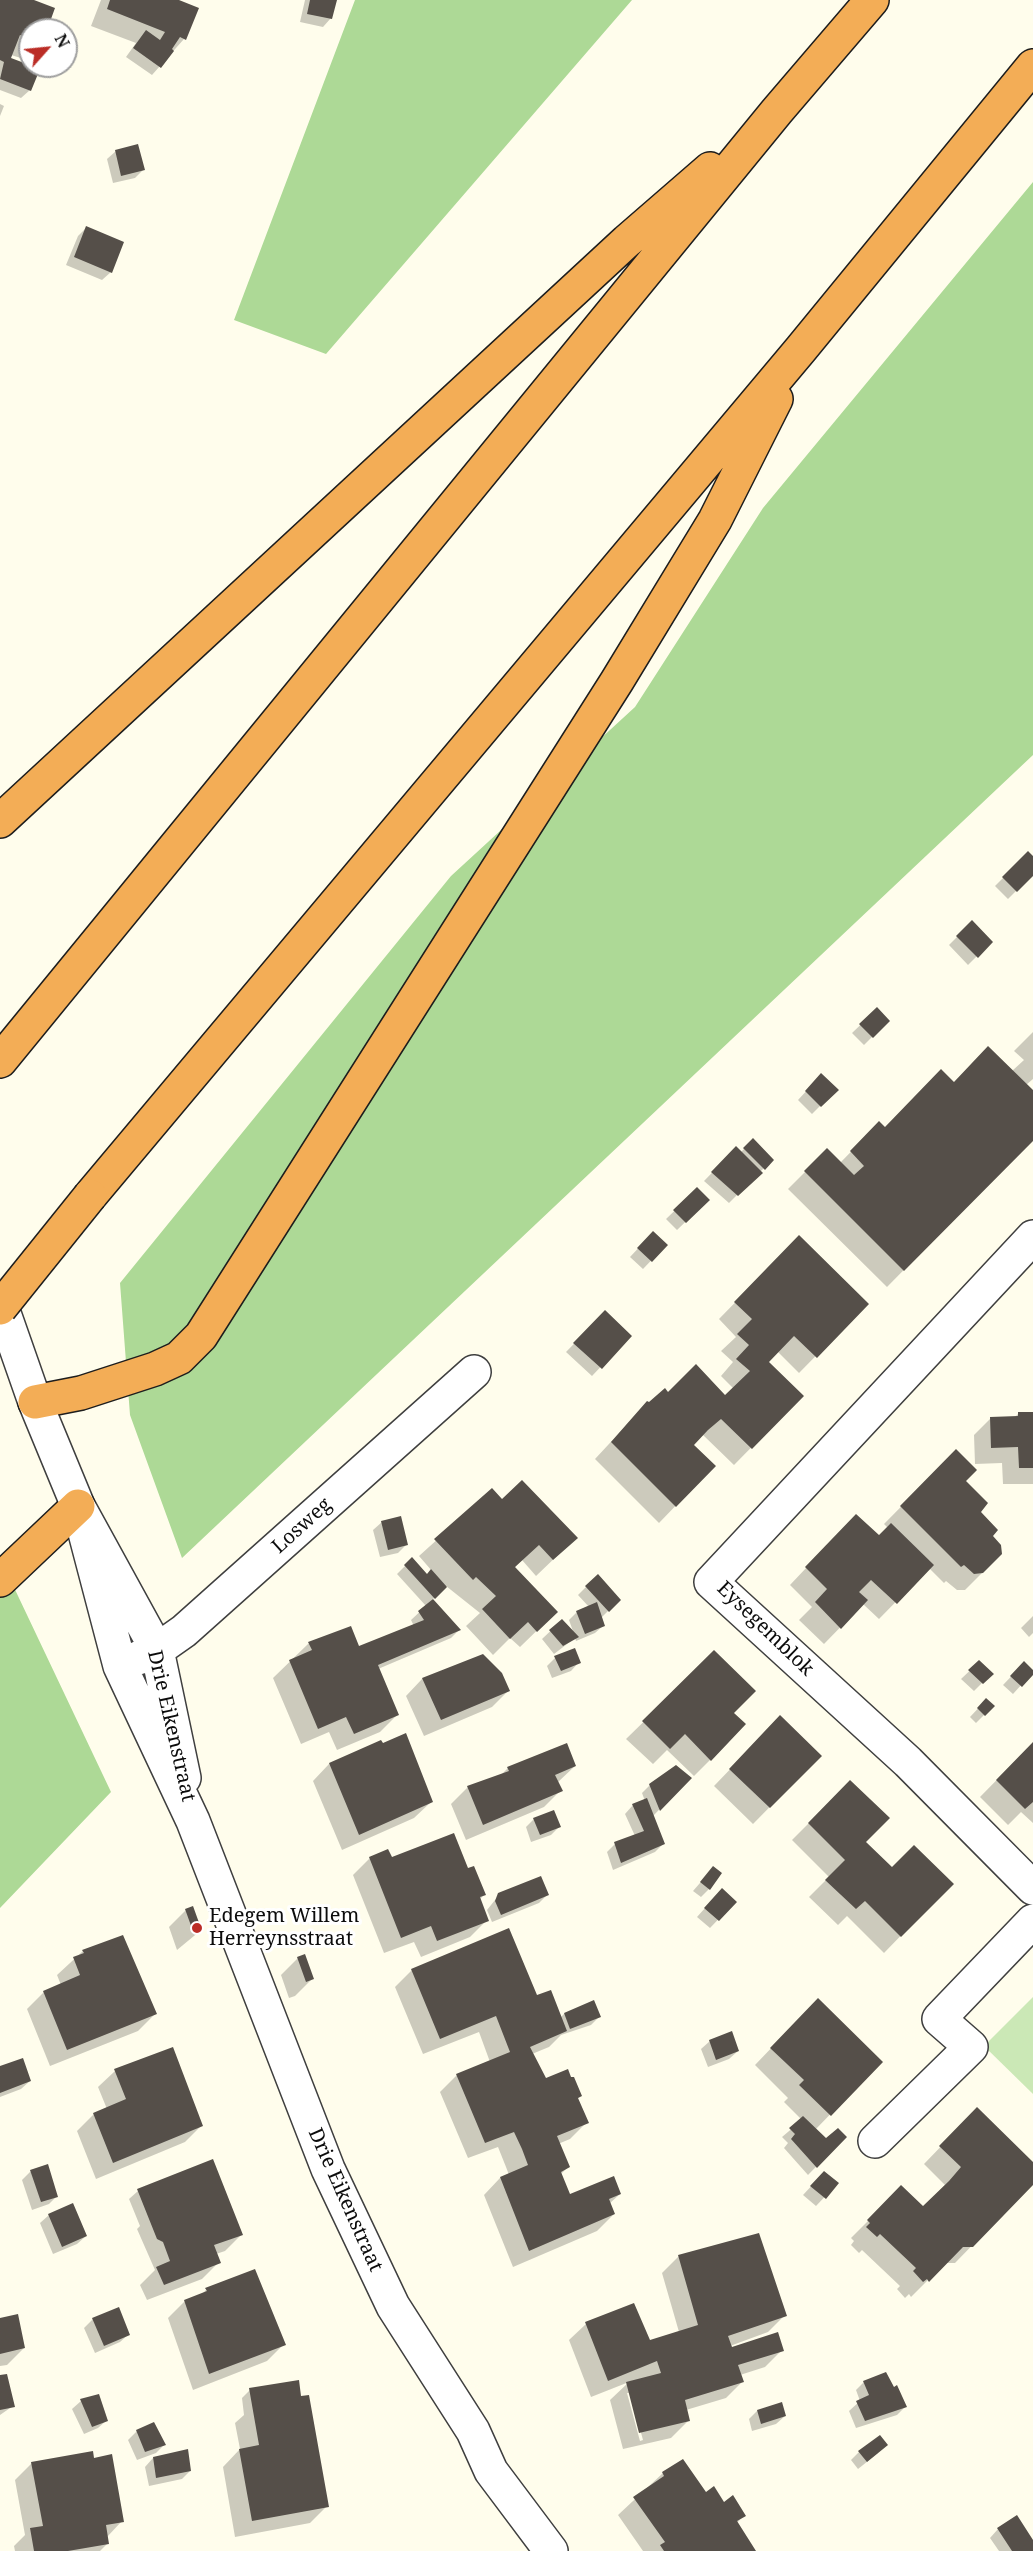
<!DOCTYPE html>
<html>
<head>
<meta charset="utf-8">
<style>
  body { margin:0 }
  #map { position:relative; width:1033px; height:2551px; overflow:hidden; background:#fffdec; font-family:"Noto Serif",serif }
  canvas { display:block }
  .north { position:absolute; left:18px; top:18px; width:60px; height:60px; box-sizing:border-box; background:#fff; border:2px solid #9e9e9e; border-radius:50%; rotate:63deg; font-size:16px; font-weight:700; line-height:24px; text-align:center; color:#0c0c0c }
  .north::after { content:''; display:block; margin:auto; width:21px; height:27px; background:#bb2d26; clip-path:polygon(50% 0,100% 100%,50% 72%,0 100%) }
</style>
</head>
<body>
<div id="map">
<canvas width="1033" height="2551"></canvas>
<div class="north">N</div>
</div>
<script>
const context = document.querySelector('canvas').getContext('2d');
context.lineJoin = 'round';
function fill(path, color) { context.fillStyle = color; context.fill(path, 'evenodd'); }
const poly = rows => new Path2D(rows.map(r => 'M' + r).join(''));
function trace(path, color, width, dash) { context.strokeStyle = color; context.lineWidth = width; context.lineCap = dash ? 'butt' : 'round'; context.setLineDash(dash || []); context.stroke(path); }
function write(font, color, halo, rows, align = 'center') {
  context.font = font + ' "Noto Serif",serif'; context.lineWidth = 6; context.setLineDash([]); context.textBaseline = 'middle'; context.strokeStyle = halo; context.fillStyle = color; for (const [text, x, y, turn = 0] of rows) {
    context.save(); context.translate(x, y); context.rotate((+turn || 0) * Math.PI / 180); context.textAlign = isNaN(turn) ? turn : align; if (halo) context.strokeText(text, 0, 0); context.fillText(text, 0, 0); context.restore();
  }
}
fill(poly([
  [1033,1997,1033,2094,984,2046]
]), '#cbe8b6');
fill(poly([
  [355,0,632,0,326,354,234,320],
  [1033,182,1033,755,182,1558,130,1415,120,1283,451,876,635,707,763,508],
  [0,1558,111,1792,0,1908]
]), '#add996');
fill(poly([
  [0,0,32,0,45,30,30,30,30,53,24,59,11,55,9,59,30,90,21,98,0,90],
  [101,0,175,0,184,39,152,75,126,57,136,43,91,26],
  [305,0,335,0,331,18,323,27,300,22],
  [0,104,4,106,0,116],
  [116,151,143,170,135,178,113,183,107,159],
  [86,228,111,272,102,280,66,265,78,236],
  [1028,853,1033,858,1033,874,1008,899,995,886],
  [972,922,991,942,968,965,949,945],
  [877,1009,888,1021,864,1045,852,1033],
  [1033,1032,1033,1079,1026,1085,1033,1092,1033,1139,887,1287,788,1189,827,1150,840,1163,879,1123,884,1129,954,1083,1012,1071,1024,1060,1014,1051],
  [821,1075,836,1090,812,1114,798,1100],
  [753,1140,772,1160,729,1203,704,1181,736,1148,740,1153],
  [697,1189,708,1200,677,1230,666,1219],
  [799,1237,867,1304,799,1373,777,1351,767,1362,802,1396,734,1465,703,1435,692,1445,714,1466,659,1523,595,1459,647,1403,668,1394,725,1398,734,1389,721,1376,733,1362,721,1351,736,1337,719,1319],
  [645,1241,666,1245,643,1269,630,1257],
  [605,1312,630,1336,592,1376,566,1352],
  [1019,1413,1033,1413,1033,1484,1003,1484,1002,1463,975,1464,974,1435,991,1418,1014,1418],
  [956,1451,964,1481,1001,1554,965,1590,957,1590,946,1581,944,1583,929,1568,879,1619,863,1604,824,1644,799,1620,812,1607,790,1585,840,1532,879,1537,888,1528,884,1524],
  [492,1490,559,1554,536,1576,522,1560,514,1568,556,1612,520,1647,510,1638,493,1655,466,1626,480,1613,446,1586,432,1600,459,1630,451,1638,378,1669,397,1715,380,1732,337,1750,329,1732,301,1744,273,1678,308,1644,332,1634,358,1649,414,1626,411,1620,426,1606,397,1574,412,1559,427,1576,432,1571,419,1556],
  [382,1522,406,1545,398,1553,380,1557,373,1530],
  [586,1587,619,1600,601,1618,604,1625,595,1633,576,1641,575,1638,554,1654,542,1639,561,1621,574,1634,569,1620,577,1612,589,1607,578,1595],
  [1033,1616,1033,1633,1029,1637,1021,1628],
  [714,1653,732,1713,710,1760,694,1776,667,1750,653,1764,626,1739],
  [482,1656,508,1691,492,1707,424,1736,406,1696,422,1679],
  [555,1658,579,1662,571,1671,552,1678,547,1666],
  [979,1662,991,1674,974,1691,961,1679],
  [1024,1663,1033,1672,1013,1694,1003,1685],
  [986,1700,993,1706,976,1723,970,1717],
  [764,1734,820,1756,753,1824,714,1786],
  [1033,1743,1033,1823,1021,1812,1008,1825,980,1797],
  [329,1764,431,1802,414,1818,342,1850,313,1781],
  [575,1766,557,1783,561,1790,544,1807,466,1840,451,1804,468,1787,500,1776,508,1768],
  [690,1778,653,1816,663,1844,655,1852,613,1870,607,1852,615,1844,635,1836,625,1814,633,1805,645,1801,642,1793,650,1785],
  [850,1782,864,1842,892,1869,951,1884,884,1953,847,1916,838,1925,809,1897,829,1877,792,1840],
  [534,1819,559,1827,551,1835,531,1842,526,1827],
  [370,1858,391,1859,484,1895,479,1900,487,1920,470,1937,421,1957,414,1942,384,1953,353,1875],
  [713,1868,709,1889,701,1897,693,1891],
  [499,1895,547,1895,539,1903,492,1922,487,1910],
  [714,1898,735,1902,710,1928,697,1917],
  [186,1910,200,1931,177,1950,169,1927],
  [83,1951,155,2014,138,2031,50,2066,27,2009,44,1992,61,1985,57,1975],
  [298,1958,312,1979,295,1996,289,1998,281,1975],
  [412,1970,537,1997,560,2018,564,2014,599,2017,591,2025,561,2035,549,2047,532,2054,545,2080,580,2096,577,2099,587,2122,570,2139,558,2144,568,2167,560,2175,569,2196,620,2194,609,2204,614,2214,597,2231,513,2267,484,2195,500,2178,509,2175,506,2167,498,2147,468,2158,440,2092,457,2075,490,2062,479,2032,423,2054,395,1987],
  [801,2017,881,2062,815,2130,826,2140,845,2137,808,2175,784,2148,788,2143,782,2137,802,2120,784,2102,788,2098,755,2065],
  [710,2041,738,2051,729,2059,708,2067,701,2049],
  [0,2068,30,2081,21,2089,0,2097],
  [115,2071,202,2125,185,2142,96,2179,77,2131,94,2114,107,2109,98,2087],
  [977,2109,1033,2164,1033,2183,955,2263,945,2263,911,2297,909,2294,905,2298,897,2289,900,2286,862,2250,859,2253,851,2245,854,2241,851,2238,901,2188,923,2208,945,2185,924,2164],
  [212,2161,242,2234,225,2251,216,2254,219,2262,202,2279,147,2300,140,2285,155,2270,137,2229,140,2226,129,2199,138,2191],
  [47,2166,57,2196,49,2204,32,2210,22,2180,30,2172],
  [816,2181,837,2184,816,2206,803,2195],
  [49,2215,86,2236,77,2244,53,2254,40,2223],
  [679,2256,785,2315,768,2332,730,2346,730,2349,782,2350,765,2367,740,2375,742,2382,726,2398,686,2410,688,2421,671,2438,623,2449,610,2400,629,2382,591,2397,569,2340,586,2324,649,2342,679,2332,662,2273],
  [627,2393,630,2393,643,2440,640,2441],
  [254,2270,284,2344,267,2361,193,2390,168,2318,185,2301,200,2296,206,2290],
  [93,2319,129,2334,120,2342,95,2353,84,2328],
  [0,2320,24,2348,7,2365,0,2366],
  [0,2377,13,2406,0,2415],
  [864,2382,894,2389,905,2407,897,2415,856,2428,849,2411,860,2401,856,2390],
  [250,2390,300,2398,327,2506,310,2523,235,2537,223,2467,240,2449,235,2423,244,2415,242,2398],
  [98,2395,107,2420,98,2428,84,2434,72,2409,81,2401],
  [757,2411,785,2416,776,2424,752,2431,749,2419],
  [137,2431,164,2445,156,2453,137,2460,128,2440],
  [859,2452,878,2453,858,2469,851,2460],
  [153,2458,190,2471,182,2479,149,2486,145,2467],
  [93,2459,122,2521,107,2537,108,2543,100,2551,15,2551,14,2546,25,2535,15,2480,32,2463],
  [663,2473,744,2515,737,2523,755,2551,643,2551,618,2515],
  [998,2529,1033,2543,1033,2551,999,2551,990,2538]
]), '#0003');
fill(poly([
  [0,0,34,0,55,8,47,30,30,30,30,39,20,35,11,58,40,69,31,91,0,79,4,62,0,60],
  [110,0,179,0,199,8,186,40,180,37,172,49,174,51,161,68,133,48,146,30,160,40,165,32,107,9],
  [310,0,337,0,332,19,307,14],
  [138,144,145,170,121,176,115,150],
  [86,226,124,242,112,273,74,257],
  [1028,851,1033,856,1033,876,1017,892,1002,877],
  [972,920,993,942,978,958,956,936],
  [877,1007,890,1021,873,1038,859,1024],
  [988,1046,1033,1090,1033,1141,904,1271,804,1171,827,1148,854,1175,864,1166,850,1151,879,1121,885,1127,941,1069,954,1082],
  [821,1073,839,1090,821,1107,805,1091],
  [753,1138,774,1160,765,1170,743,1148],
  [736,1146,763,1173,738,1196,711,1172],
  [697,1187,710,1200,686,1223,673,1210],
  [653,1231,668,1245,652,1262,637,1248],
  [799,1235,869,1304,817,1358,794,1336,769,1362,804,1396,752,1449,721,1419,708,1430,694,1445,716,1466,676,1507,611,1442,647,1401,649,1402,665,1388,668,1392,696,1364,725,1395,750,1371,736,1359,749,1345,737,1334,752,1319,734,1302],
  [605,1310,632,1336,602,1369,573,1343],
  [1018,1412,1033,1412,1033,1468,1019,1468,1018,1447,991,1448,990,1417,1018,1416],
  [956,1449,977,1470,966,1481,988,1503,981,1512,998,1530,993,1536,1001,1545,1002,1554,983,1573,974,1574,964,1565,961,1567,900,1506],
  [522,1480,578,1538,553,1560,539,1545,515,1567,558,1612,537,1632,528,1622,510,1639,482,1609,496,1596,476,1577,473,1580,434,1539,492,1488,502,1499],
  [856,1514,879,1535,891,1523,934,1565,897,1604,871,1580,859,1592,868,1600,841,1629,815,1602,827,1589,805,1567],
  [401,1516,408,1545,388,1550,381,1521],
  [412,1557,427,1574,431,1569,447,1587,435,1599,404,1565],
  [598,1574,621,1600,609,1612,585,1586],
  [433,1599,461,1630,378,1665,399,1715,354,1734,346,1717,318,1729,289,1660,312,1650,308,1642,351,1626,359,1646,424,1620,418,1611],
  [597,1602,605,1626,585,1634,576,1611],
  [562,1619,579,1637,563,1646,549,1630],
  [575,1648,581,1663,561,1671,554,1656],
  [714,1650,756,1691,734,1713,746,1724,711,1761,685,1734,670,1749,642,1721],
  [483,1654,502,1673,510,1691,441,1720,422,1678],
  [979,1660,994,1674,983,1684,968,1670],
  [1024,1661,1033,1670,1033,1675,1022,1687,1010,1676],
  [986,1698,995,1706,985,1716,977,1708],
  [780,1715,822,1756,770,1808,729,1769],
  [406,1733,433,1802,359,1835,329,1763,381,1740,383,1743],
  [1033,1742,1033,1802,1025,1809,996,1780],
  [567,1743,576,1766,555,1775,563,1791,483,1825,467,1786,509,1771,507,1767],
  [676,1765,692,1778,660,1811,649,1784],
  [850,1780,890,1818,866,1842,892,1867,914,1845,954,1884,901,1937,865,1901,856,1909,825,1880,845,1860,808,1823],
  [647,1798,665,1844,621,1863,614,1842,644,1831,632,1804],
  [554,1810,561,1827,540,1835,533,1818],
  [454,1833,468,1868,474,1866,486,1895,480,1897,489,1921,437,1941,431,1926,401,1938,369,1857,388,1849,392,1857],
  [713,1866,722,1873,710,1890,700,1882],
  [541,1876,549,1895,501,1915,495,1901,498,1893],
  [722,1888,737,1902,719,1921,704,1908],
  [193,1906,202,1931,194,1934,185,1909],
  [509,1928,537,1995,551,1990,567,2031,530,2047,546,2078,568,2069,571,2077,574,2077,582,2096,578,2098,589,2123,557,2136,570,2167,561,2172,570,2194,614,2176,621,2194,609,2199,615,2214,529,2251,500,2177,528,2165,522,2149,514,2132,485,2143,456,2074,510,2052,496,2016,440,2039,411,1969],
  [123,1935,157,2014,67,2050,43,1991,80,1975,73,1957,84,1953,82,1950],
  [305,1954,314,1979,306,1982,297,1957],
  [818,1998,883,2062,831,2116,799,2085,804,2080,770,2048],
  [594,2000,601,2017,570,2029,564,2013],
  [732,2031,739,2051,716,2060,709,2040],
  [173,2047,203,2126,113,2163,93,2113,126,2099,114,2069],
  [23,2058,31,2081,0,2093,0,2066],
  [977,2107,1033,2162,1033,2185,973,2247,963,2247,929,2282,927,2279,923,2282,913,2271,916,2268,880,2234,877,2237,866,2227,870,2223,867,2220,901,2185,923,2206,949,2181,961,2167,939,2146],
  [803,2116,826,2138,838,2128,847,2137,817,2168,791,2139,795,2134,789,2128],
  [213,2159,243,2235,214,2245,221,2263,164,2285,156,2267,170,2261,163,2242,157,2239,137,2189],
  [48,2164,58,2197,41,2202,30,2170],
  [824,2171,839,2183,826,2199,810,2186],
  [73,2203,87,2236,62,2247,48,2214],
  [759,2233,787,2316,728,2336,732,2347,778,2332,784,2351,738,2365,744,2382,685,2400,690,2421,639,2433,626,2382,661,2373,657,2361,608,2381,585,2322,634,2303,650,2340,698,2325,678,2255],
  [255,2269,286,2345,209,2374,184,2300,207,2291,205,2288],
  [119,2307,130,2335,104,2346,92,2318],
  [18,2314,25,2348,0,2354,0,2318],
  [886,2372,894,2387,897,2385,907,2407,865,2421,856,2401,869,2395,863,2381],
  [7,2374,15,2407,0,2410,0,2375],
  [299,2380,301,2396,309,2395,329,2507,252,2521,239,2449,259,2445,249,2388],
  [99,2394,108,2421,92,2427,80,2399],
  [782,2402,786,2416,761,2424,757,2410],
  [154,2422,166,2445,145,2452,136,2430],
  [880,2435,888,2445,867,2462,858,2451],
  [188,2449,191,2471,156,2478,153,2457],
  [93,2451,94,2458,112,2454,124,2522,106,2525,109,2544,68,2551,34,2551,30,2528,43,2526,31,2462],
  [683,2459,706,2492,714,2486,724,2502,733,2495,746,2516,737,2521,756,2551,664,2551,660,2545,665,2542,633,2497,664,2476,662,2472],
  [1017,2515,1033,2540,1033,2551,1012,2551,997,2528]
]), '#554f49');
const minor = poly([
  [1033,1237,711,1582,908,1762,1033,1888],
  [0,1302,35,1402,78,1506,157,1650,184,1778],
  [78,1506,120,1666,193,1821,328,2169,393,2306,473,2431,491,2471,551,2551],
  [138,1658,157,1650,184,1631,474,1372],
  [875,2141,971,2047,939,2019,1033,1921]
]);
const highway = poly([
  [0,821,627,241,710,169],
  [0,1061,777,111,872,0],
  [90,1196,801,349,1033,66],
  [35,1402,81,1393,155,1369,179,1358,201,1336,617,681,715,520,776,399],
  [0,1580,78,1506]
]);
trace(minor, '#3f3f3f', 36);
trace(highway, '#1d1d1d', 36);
trace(minor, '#fff', 33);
trace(highway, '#f3ad56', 33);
const highwayBridge = poly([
  [0,1308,90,1196]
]);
trace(highwayBridge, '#1d1d1d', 36, []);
trace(highwayBridge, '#f3ad56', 33);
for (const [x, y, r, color] of [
  [197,1928,6,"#bb2d26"]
]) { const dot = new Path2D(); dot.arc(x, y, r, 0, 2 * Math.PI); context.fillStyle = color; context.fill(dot); trace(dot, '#fff', 2); }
write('20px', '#0c0c0c', '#fff', [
  ["Losweg",302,1526,-42],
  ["Eysegemblok",765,1629,44],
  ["Drie Eikenstraat",171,1726,77],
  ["Drie Eikenstraat",345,2200,66]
]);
write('20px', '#0c0c0c', '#fff', [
  ["Edegem Willem",209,1916],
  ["Herreynsstraat",209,1939]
], 'left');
</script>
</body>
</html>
